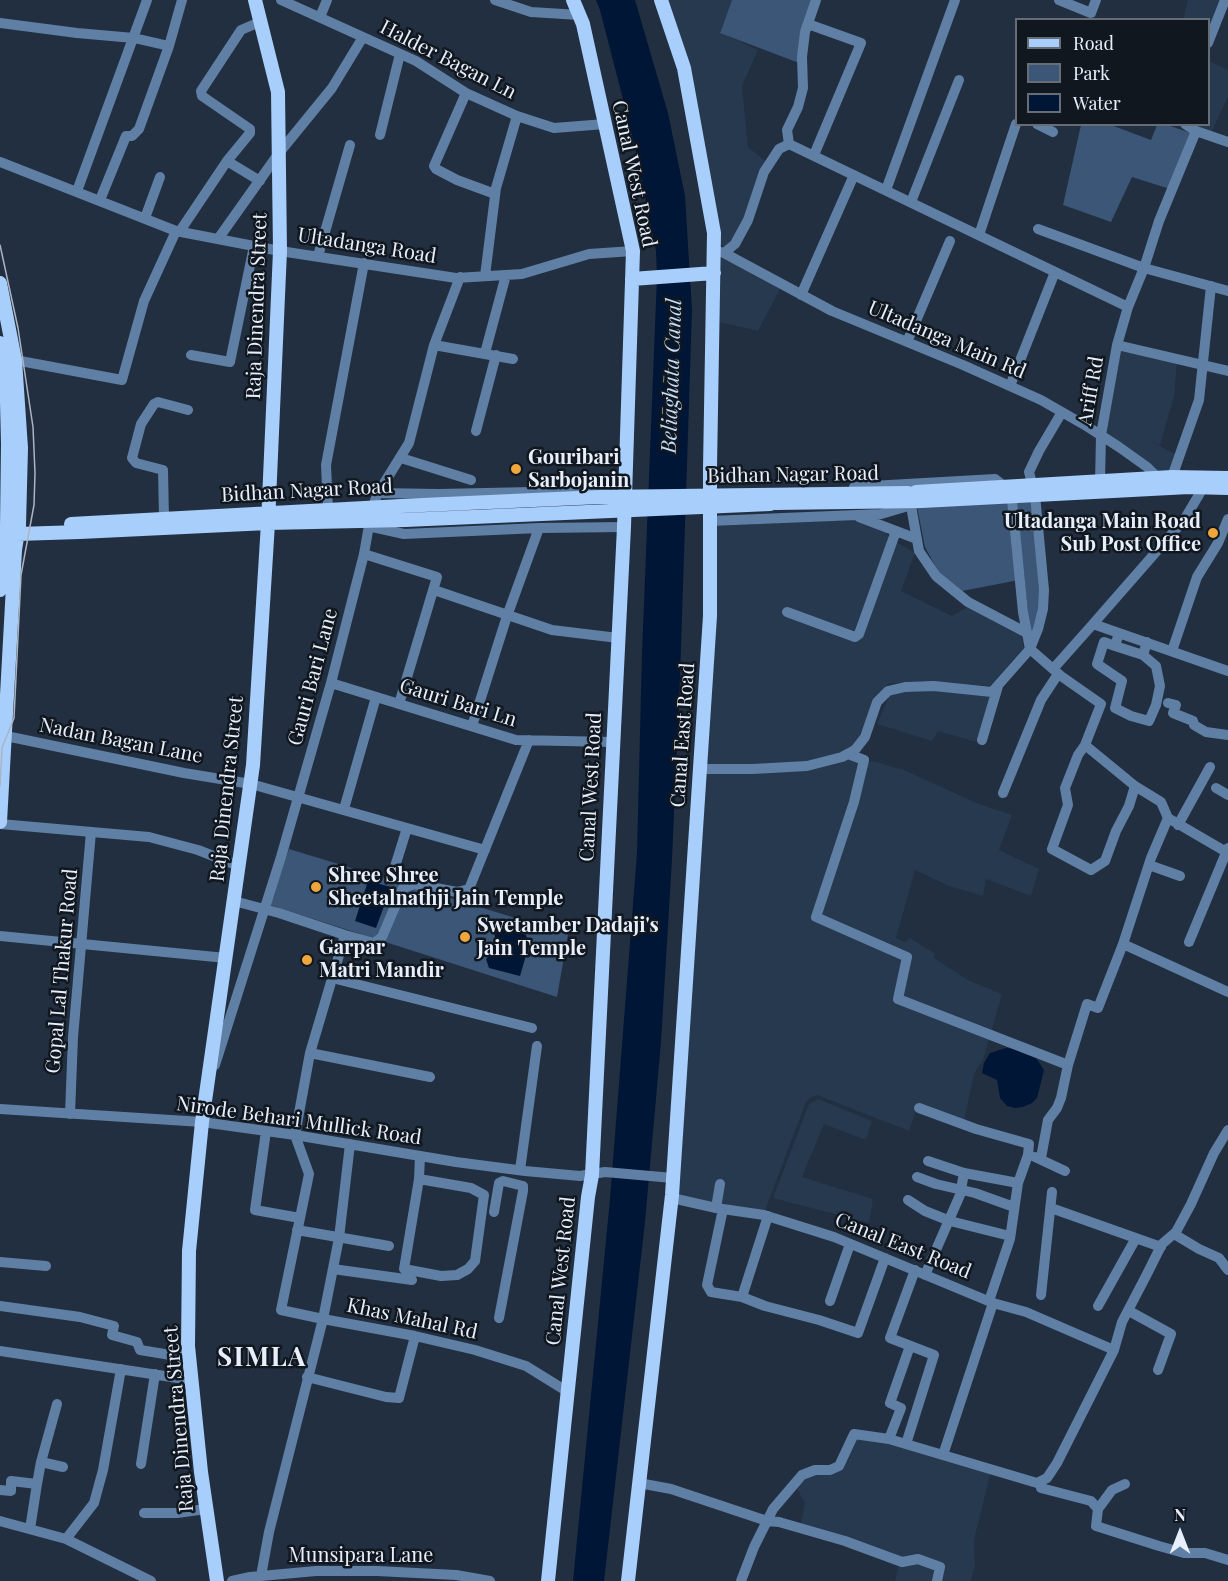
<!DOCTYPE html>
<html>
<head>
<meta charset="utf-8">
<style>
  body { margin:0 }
  #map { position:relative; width:1228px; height:1581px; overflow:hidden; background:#212f40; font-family:"Playfair Display",serif }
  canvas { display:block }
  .legend { position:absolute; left:1015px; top:18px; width:195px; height:108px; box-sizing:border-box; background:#11171f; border:2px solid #666d77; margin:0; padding:8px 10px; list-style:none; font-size:18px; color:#e6effb }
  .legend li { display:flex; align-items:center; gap:12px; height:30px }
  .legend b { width:30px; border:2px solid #666d77 }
  .north { position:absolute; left:1150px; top:1503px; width:60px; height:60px; -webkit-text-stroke:4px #11171f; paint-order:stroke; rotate:0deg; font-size:16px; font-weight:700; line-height:24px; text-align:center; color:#e6effb }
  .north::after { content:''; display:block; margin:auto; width:21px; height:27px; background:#e6effb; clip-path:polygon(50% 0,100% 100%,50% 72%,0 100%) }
</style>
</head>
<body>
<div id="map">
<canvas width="1228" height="1581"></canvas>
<ul class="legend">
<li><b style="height:8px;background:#a8cefc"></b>Road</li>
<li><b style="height:16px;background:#3b5677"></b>Park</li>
<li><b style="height:16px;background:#001636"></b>Water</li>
</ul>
<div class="north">N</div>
</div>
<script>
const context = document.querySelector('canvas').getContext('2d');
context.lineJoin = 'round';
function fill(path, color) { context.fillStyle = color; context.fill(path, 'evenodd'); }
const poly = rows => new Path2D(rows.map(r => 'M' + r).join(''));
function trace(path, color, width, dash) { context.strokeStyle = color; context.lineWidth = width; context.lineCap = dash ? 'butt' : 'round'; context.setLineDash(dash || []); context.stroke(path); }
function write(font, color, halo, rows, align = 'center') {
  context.font = font + ' "Playfair Display",serif'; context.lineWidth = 5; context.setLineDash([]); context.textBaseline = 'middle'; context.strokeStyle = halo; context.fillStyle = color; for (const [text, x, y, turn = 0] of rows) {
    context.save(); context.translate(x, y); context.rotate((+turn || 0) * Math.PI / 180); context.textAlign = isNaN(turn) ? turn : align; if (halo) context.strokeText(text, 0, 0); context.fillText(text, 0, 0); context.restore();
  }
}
fill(poly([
  [665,0,732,0,720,32,758,50,742,86,748,147,765,161,749,209,735,237,725,247,719,244],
  [1188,0,1223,0,1209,36,1208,20,1183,20],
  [1209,61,1228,70,1228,97,1211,133,1189,125,1208,124],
  [717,254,781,287,758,331,715,321],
  [1119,349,1177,362,1174,396,1160,445,1149,440,1177,455,1167,482,1104,432],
  [878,518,889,538,915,553,901,591,952,616,967,607,1021,636,1024,647,990,686,916,681,888,684,873,698,863,729,854,745,842,752,807,762,750,765,705,764,715,526],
  [905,689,992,692,992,701,976,742,938,731,932,741,877,724,890,694],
  [848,756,861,762,876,762,904,770,979,804,1012,815,999,850,1039,869,1031,896,986,879,983,896,949,886,915,870,896,938,905,942,910,938,934,953,934,958,968,980,1002,994,983,1060,974,1074,964,1121,918,1104,909,1131,817,1095,811,1097,806,1102,764,1213,675,1195,702,771,758,772],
  [818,1099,872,1121,866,1140,824,1124,802,1177,873,1199,869,1223,773,1198,809,1104],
  [855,1436,889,1441,991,1471,974,1540,975,1566,970,1581,895,1581,901,1557,801,1523,805,1503,796,1487,804,1478,833,1471]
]), '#26394f');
fill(poly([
  [732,0,812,0,799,63,720,33],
  [1081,125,1111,125,1151,140,1157,125,1167,125,1191,133,1170,189,1132,177,1111,222,1063,205],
  [1033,495,1040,606,1031,641,1016,497],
  [1010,498,1019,580,962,591,939,573,925,547,917,507],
  [289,849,568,934,557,997,270,905]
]), '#3b5677');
fill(poly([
  [596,0,635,0,668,113,685,196,692,310,680,678,672,859,661,1042,645,1222,604,1581,573,1581,610,1199,637,853,642,653,657,276,656,251,633,138,600,10],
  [368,881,391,887,376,928,355,921],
  [503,928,526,935,529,945,520,976,489,968,486,959,494,952,496,942,494,932],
  [1006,1048,1015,1049,1036,1058,1044,1070,1037,1098,1032,1103,1023,1107,1015,1108,1007,1106,1000,1098,997,1080,982,1073,984,1063,990,1053]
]), '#001636');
trace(poly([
  [281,0,416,61,466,93,517,116,554,128,605,124],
  [495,0,531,12,579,15],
  [1059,0,1091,13,1096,0],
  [320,17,327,0],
  [0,23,77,33,134,38,169,46],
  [808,24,861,43,814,155],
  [1208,43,1225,0],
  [466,93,434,166,436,169,457,180,495,194],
  [1037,124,1053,132],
  [1185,124,1196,131,1228,142],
  [380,135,400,54],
  [789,144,1128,307],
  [227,161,250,133,250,129,202,96,201,91,241,30,262,21],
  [0,162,176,231,280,251,456,278,522,274,589,254,633,251],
  [886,190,955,0],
  [77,191,147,0],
  [100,200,126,136,132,136,139,129,169,46,182,0],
  [911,202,959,80],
  [145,218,160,177],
  [1038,229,1144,268,1228,291],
  [180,231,227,161,260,181],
  [979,235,1016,124],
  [218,239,279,153,332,88,363,37],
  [714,250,724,253,832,311,963,365,1041,400,1088,427,1119,447,1147,467,1158,478],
  [724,253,735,244,748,220,764,172,779,149,789,144,787,130,798,107,803,88,802,57,805,32,816,0],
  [318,256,350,145],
  [485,276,496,188,517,116],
  [801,295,854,175],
  [907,342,950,241],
  [434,345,513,359],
  [1117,345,1228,371],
  [485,353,506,275],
  [191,355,230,362,254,246],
  [15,360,122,380,144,301,176,231],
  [1010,386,1055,272],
  [476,431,496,355],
  [401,458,471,480],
  [1172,477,1199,400,1211,286],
  [1100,483,1101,435,1117,345,1128,307,1144,268,1159,221,1196,131],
  [854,487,995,479,1005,487],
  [1011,490,1023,612,1030,649,1061,676,1101,704,1085,745,1135,786,1161,802,1168,818,1228,853],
  [378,493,439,494,625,490],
  [911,506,919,551,936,576,968,602,1027,633],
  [328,510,326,465,364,263],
  [859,517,917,539],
  [164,518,163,470,136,463,132,458,141,424,154,404,158,402,188,410],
  [710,521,881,514,915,504],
  [368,526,404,534,539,528,624,527],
  [364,554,437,577,399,704],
  [434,590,552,630,618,638],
  [787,612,855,637,859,634,896,531],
  [1093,624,1184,520,1203,488],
  [1119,633,1115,646,1104,642,1097,664,1122,681,1115,708,1131,716,1149,721,1156,705,1160,686,1156,666,1143,655,1147,642],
  [1115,646,1143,655],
  [1172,651,1197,577,1218,543,1228,519],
  [1053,669,1093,624,1228,671],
  [331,683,516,740,613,742],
  [1168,703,1176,705,1173,713,1193,721,1194,725,1206,732,1228,735],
  [472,726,507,616,539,528],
  [6,736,184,773,251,784,485,850],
  [982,740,998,686],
  [1085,745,1078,755,1065,788,1068,805,1052,849,1091,870,1105,861,1116,831,1129,806,1135,786],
  [848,754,864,760,854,802,816,917,907,957,898,999,1068,1065],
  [700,769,753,769,807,766,842,757,855,750,865,737,877,702,888,691,905,687,934,686,992,692,1030,649,1038,629,1043,609,1044,590,1035,495,1029,472,1039,451,1062,412],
  [1216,788,1228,795],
  [1003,793,1041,700,1058,674],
  [344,809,376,697],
  [0,824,149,837,198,850,239,866],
  [1178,825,1210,767],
  [1149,865,1180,876],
  [393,873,407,828],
  [234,901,279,913,345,935,374,943,382,937,403,888,414,884,457,892,469,889,529,740],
  [0,936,226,958],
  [1189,942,1228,848],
  [1123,944,1228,992],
  [332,978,532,1028],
  [310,1053,430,1077],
  [215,1065,281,857,331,683,364,554,372,508,378,493,409,443,434,345,460,277],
  [919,1108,976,1129,1029,1144,1028,1155,1018,1183,1010,1239,989,1301],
  [0,1109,202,1122,295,1135,456,1162,525,1171,580,1176,605,1172,673,1178],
  [70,1114,73,1037,91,832],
  [266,1131,255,1210,300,1218,281,1310,323,1319,339,1238,350,1144],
  [1035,1157,1065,1171],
  [1041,1158,1048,1120,1057,1108,1061,1098,1068,1065,1087,1004,1098,1008,1123,944,1151,858,1168,818],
  [928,1161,964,1173,1018,1183],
  [520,1170,537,1046],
  [917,1177,936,1184,975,1193,1014,1207],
  [419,1179,471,1188,484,1195,475,1261,468,1269,457,1275,441,1276,404,1269,419,1179,420,1156],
  [672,1198,716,1208,764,1215,834,1237,993,1303,1026,1312,1114,1350],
  [908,1200,925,1211,950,1221,1010,1236],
  [716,1208,720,1184],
  [1051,1208,1161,1247],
  [723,1209,707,1285,711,1292,742,1297,765,1306,819,1320,858,1333,885,1258],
  [494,1212,499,1183,503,1181,523,1186,523,1191,499,1318],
  [300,1218,309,1174,295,1135,310,1053,345,935],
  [297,1230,389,1246],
  [1174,1234,1199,1249,1219,1258,1228,1270],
  [0,1262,46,1266],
  [333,1269,412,1280],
  [925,1275,960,1195,964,1173],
  [1041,1295,1052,1192],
  [742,1297,768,1216],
  [830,1301,850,1244],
  [0,1306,80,1317,114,1326,112,1335,137,1342,140,1350,189,1358],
  [1098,1306,1136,1238],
  [1129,1311,1171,1334,1158,1370],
  [0,1351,191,1380],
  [307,1377,386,1397,399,1398,415,1336],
  [889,1439,901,1408,890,1403,910,1346],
  [906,1444,934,1355,890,1338,915,1270],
  [943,1455,993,1303],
  [41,1462,63,1467],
  [141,1464,155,1374],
  [639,1483,671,1489,767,1521,779,1522,845,1541,902,1562,918,1559,940,1567,937,1581],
  [1041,1488,1091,1501,1098,1509,1096,1526,1159,1546,1184,1553,1205,1553,1228,1560],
  [0,1490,11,1491,11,1481,37,1484,41,1462,57,1404],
  [1098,1509,1112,1490,1125,1484],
  [144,1513,177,1513,206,1509],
  [0,1521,66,1539,151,1581],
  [30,1529,37,1484],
  [66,1539,94,1503,103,1470,121,1369],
  [261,1576,269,1532,323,1319,415,1336,475,1350,526,1366,568,1392],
  [232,1581,250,1577,316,1571,377,1571,456,1575,490,1581],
  [741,1581,754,1547,773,1509,802,1475,815,1470,830,1470,839,1466,854,1434,889,1439,1037,1483,1047,1478,1057,1463,1114,1350,1122,1322,1147,1274,1162,1244,1176,1232,1191,1204,1214,1153,1228,1130]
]), '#607fa4', 10);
trace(poly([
  [632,279,714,273],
  [0,283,15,360,21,448,19,525,15,550,0,822],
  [0,343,7,402,8,444,7,526,0,590],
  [916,492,1172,477,1228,478],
  [775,503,922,501,1189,487,1228,488],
  [71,524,401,506],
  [0,531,17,534,80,532,268,523,405,520],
  [217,1581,201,1472,188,1346,189,1251,202,1122,253,765,268,523,280,251,278,92,255,0],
  [548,1581,588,1197,592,1175,624,527,633,251,583,24,573,0],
  [628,1581,672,1195,710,616,710,468,714,233,684,68,661,0]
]), '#a8cefc', 14);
trace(poly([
  [0,245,18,328,33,427,35,473,34,505,21,575,14,718,2,748,0,786]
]), '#abb5c3', 1.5);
trace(poly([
  [401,506,600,497,908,493],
  [405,520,770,504]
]), '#a8cefc', 14);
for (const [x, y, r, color] of [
  [516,469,6,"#efa73d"],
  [1213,533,6,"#efa73d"],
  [316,887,6,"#efa73d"],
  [465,937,6,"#efa73d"],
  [307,960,6,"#efa73d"]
]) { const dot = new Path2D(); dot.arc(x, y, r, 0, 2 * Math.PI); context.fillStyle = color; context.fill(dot); trace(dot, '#11171f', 2); }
write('20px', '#e6effb', '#11171f', [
  ["Halder Bagan Ln",448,60,27],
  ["Canal West Road",634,174,78],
  ["Ultadanga Road",367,246,9],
  ["Raja Dinendra Street",257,306,-88],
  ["Ultadanga Main Rd",947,340,23],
  ["Ariff Rd",1091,391,-80],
  ["Bidhan Nagar Road",793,475,-1],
  ["Bidhan Nagar Road",307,491,-3],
  ["Gauri Bari Lane",313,677,-75],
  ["Gauri Bari Ln",458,703,17],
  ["Canal East Road",683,735,-86],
  ["Nadan Bagan Lane",121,741,11],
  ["Canal West Road",591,787,-87],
  ["Raja Dinendra Street",227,789,-84],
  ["Gopal Lal Thakur Road",62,971,-85],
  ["Nirode Behari Mullick Road",299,1121,8],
  ["Canal East Road",903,1246,22],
  ["Canal West Road",561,1271,-84],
  ["Khas Mahal Rd",412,1319,12],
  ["Raja Dinendra Street",179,1419,-95],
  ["Munsipara Lane",361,1556]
]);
write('bold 20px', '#e6effb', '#11171f', [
  ["Gouribari",528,458],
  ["Sarbojanin",528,481],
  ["Ultadanga Main Road",1201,522,"right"],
  ["Sub Post Office",1201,545,"right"],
  ["Shree Shree",328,876],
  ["Sheetalnathji Jain Temple",328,899],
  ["Swetamber Dadaji's",477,926],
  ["Jain Temple",477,949],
  ["Garpar",319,948],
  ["Matri Mandir",319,971]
], 'left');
write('italic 21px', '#c3dcf9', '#11171f', [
  ["Beliāghāta Canal",672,376,-88]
]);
context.letterSpacing = '1.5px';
write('bold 26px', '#e6effb', '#11171f', [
  ["SIMLA",262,1358]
]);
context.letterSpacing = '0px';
</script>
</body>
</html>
